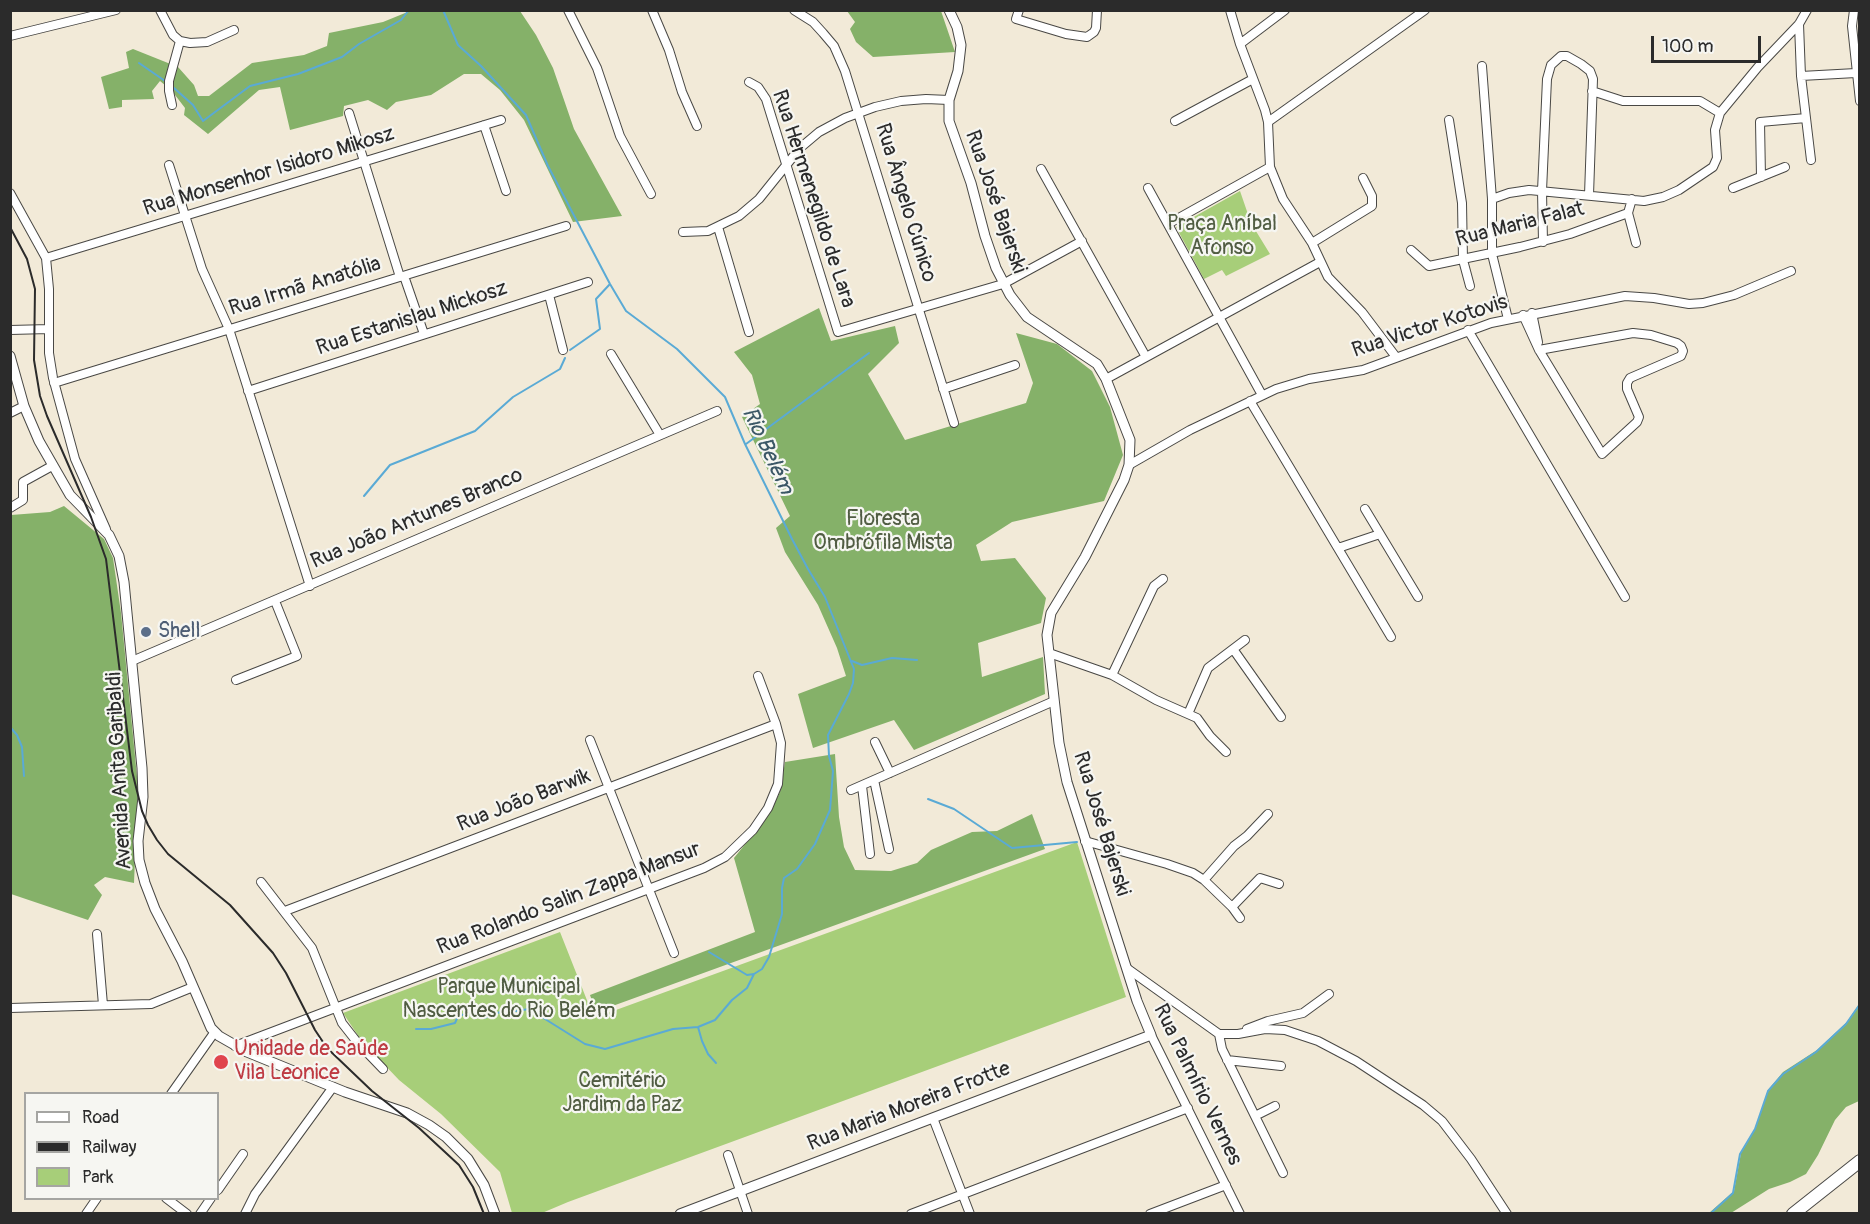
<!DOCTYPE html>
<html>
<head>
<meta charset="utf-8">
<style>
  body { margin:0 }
  #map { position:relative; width:1870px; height:1224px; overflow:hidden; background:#f2ead8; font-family:Pangolin,sans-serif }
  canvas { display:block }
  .frame { position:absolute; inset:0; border:12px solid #2b2b2b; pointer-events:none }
  .legend { position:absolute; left:24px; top:1092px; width:195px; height:108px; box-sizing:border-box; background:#f6f6f2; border:2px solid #a5a5a2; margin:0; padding:8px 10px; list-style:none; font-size:18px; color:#2b2b2b }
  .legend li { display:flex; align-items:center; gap:12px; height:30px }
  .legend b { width:30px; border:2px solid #a5a5a2 }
  .scale { position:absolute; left:1651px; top:36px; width:110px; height:27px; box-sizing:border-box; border:3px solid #2b2b2b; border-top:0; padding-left:8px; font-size:18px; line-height:21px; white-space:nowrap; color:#2b2b2b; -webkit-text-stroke:4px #f6f6f2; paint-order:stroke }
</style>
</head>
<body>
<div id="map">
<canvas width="1870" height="1224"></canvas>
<div class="frame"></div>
<ul class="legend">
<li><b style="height:8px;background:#fff"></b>Road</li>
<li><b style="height:8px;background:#2b2b2b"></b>Railway</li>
<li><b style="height:16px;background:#a7ce79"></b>Park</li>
</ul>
<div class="scale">100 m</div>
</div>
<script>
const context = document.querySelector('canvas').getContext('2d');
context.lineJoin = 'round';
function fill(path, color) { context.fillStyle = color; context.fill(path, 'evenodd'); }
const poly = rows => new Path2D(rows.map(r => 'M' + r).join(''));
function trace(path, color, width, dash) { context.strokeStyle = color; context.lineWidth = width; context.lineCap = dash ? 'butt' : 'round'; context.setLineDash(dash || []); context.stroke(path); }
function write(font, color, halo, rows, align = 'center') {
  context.font = font + ' Pangolin,sans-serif'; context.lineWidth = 4.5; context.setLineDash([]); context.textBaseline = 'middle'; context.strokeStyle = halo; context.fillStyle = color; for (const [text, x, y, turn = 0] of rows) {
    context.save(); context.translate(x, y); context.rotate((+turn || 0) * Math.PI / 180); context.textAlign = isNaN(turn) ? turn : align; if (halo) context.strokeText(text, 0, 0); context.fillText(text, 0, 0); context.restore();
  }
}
fill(poly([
  [1240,191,1251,223,1270,254,1226,276,1222,270,1204,279,1176,227],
  [1077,842,1126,997,568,1202,542,1213,512,1213,500,1172,441,1114,399,1080,361,1040,343,1013,560,932,594,1018]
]), '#a7ce79');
fill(poly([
  [410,11,520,11,536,35,553,68,574,129,622,216,573,222,524,120,500,90,481,74,464,74,431,95,396,102,387,110,368,100,344,106,343,116,290,130,280,87,259,90,208,134,184,115,185,108,172,91,160,81,152,91,154,99,122,100,122,107,109,109,101,77,129,68,126,52,133,49,178,67,194,85,198,96,209,96,252,63,304,55,327,46,329,33,383,22],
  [847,11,941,11,955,52,873,57,856,42,850,29,855,22],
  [819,308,831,341,895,326,899,343,868,374,905,440,1026,403,1033,383,1016,333,1057,344,1092,371,1110,407,1123,455,1104,501,1012,522,976,545,981,561,1015,558,1046,598,1041,623,978,643,982,677,1043,657,1045,694,914,750,894,720,813,748,798,694,846,676,837,648,818,605,785,552,776,528,790,516,742,417,760,404,752,375,734,352],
  [64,506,104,539,113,558,121,613,138,787,134,883,105,877,94,885,102,895,88,920,11,894,11,515,50,512],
  [835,754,839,817,844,847,855,870,891,871,917,863,931,850,972,832,997,831,1032,814,1045,849,596,1012,590,995,755,932,734,858,770,813,780,792,785,762],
  [1859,1004,1859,1101,1846,1107,1835,1120,1818,1155,1806,1174,1790,1182,1769,1189,1731,1213,1709,1213,1734,1191,1741,1153,1756,1127,1768,1090,1783,1072,1817,1050,1847,1022]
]), '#85b169');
trace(poly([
  [139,63,165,81],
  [174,88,193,105,203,121,250,86,298,74,342,57,359,44,401,20,409,10],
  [570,350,600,329,596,299,610,284],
  [746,444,869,353],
  [364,496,390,465,475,431,513,397,560,369,565,358],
  [852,661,862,665,892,658,917,660],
  [10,727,17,735,22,747,24,776],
  [928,799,954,809,1012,848,1077,842],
  [709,952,747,975,754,974],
  [698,1027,702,1041,708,1054,716,1063],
  [416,1029,431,1029,455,1023,458,1016,469,1013,484,1018,503,1011,510,1012,529,1009,585,1044,605,1049,673,1029,698,1027,715,1020,732,1000,747,988,754,974,762,969,769,957,782,914,782,888,784,878,797,869,815,844,830,810,833,771,829,756,828,735,849,694,853,683,854,669,825,597,808,569,792,539,745,444,725,397,677,349,626,311,610,284,548,166,526,115,481,66,458,45,443,10],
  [1710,1214,1733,1193,1740,1154,1755,1129,1768,1091,1783,1074,1816,1052,1846,1024,1860,1004]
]), '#5aaad5', 2);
const minor = poly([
  [160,10,173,35,180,41,190,43,207,42,234,30],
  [568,10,597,68,620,136,651,194],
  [652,10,669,50,682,92,697,126],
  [794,10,813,22,823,33,834,46,845,71,954,423],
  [1019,10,1016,19,1066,34,1087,37,1094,32,1096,28,1097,10],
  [1230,10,1240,44,1265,110,1268,122,1270,167,1283,199,1312,243,1328,277,1362,312,1396,357],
  [1854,10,1852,26,1860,101],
  [1799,24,1801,76,1811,160],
  [10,36,116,10],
  [1240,44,1285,10],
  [1482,66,1492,199,1492,254,1508,319],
  [1801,76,1856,73],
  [749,82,758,87,766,99,838,332,1003,284,1082,241],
  [1592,91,1623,101,1700,101,1720,113],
  [172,105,169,91,169,81,180,41],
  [349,113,400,277],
  [1449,120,1462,203,1463,260,1470,286],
  [1175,121,1253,79],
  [1268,122,1425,10],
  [484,125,506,191],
  [169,165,202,269,229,329,310,586],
  [1041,169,1146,357],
  [1761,177,1760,122,1806,118],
  [1148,188,1262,395],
  [1733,188,1785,167],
  [10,193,46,258,49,289,49,353,53,378,75,459,106,529],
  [1492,199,1509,193,1529,190,1644,201,1663,197,1679,190,1713,167,1717,158,1715,130,1720,113,1758,67,1799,24,1807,10],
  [1628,213,1636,243],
  [1168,224,1270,167],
  [718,227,749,332],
  [683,232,708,231,739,216,759,199,800,148,819,132,845,118,875,107,901,101,926,99,949,100],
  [1543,242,1542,191,1547,79,1551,65,1561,56,1567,56,1581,64,1590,71,1593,79,1589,195],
  [1312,243,1372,206,1372,196,1363,178],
  [1411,250,1429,266,1520,247,1570,234,1628,213,1632,199],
  [46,258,501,120],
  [404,276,424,334],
  [549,295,563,350],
  [1532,313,1538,342],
  [1523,315,1539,350,1602,454,1637,422,1639,417,1627,389,1627,383,1630,378,1681,356,1683,351,1681,346,1677,343,1651,335,1633,333,1539,350],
  [10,330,49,329],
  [1468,330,1625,597],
  [611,354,660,435],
  [1106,379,1320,262],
  [54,383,566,226],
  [943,389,1015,365],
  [248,391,588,282],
  [1250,401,1391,637],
  [10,413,24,406],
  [1129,465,1190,430,1276,389,1309,379,1363,370,1491,323,1625,296,1654,298,1689,304,1703,303,1734,295,1791,271],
  [10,508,23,500,23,482,52,466],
  [1365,509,1418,597],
  [1338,548,1380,534],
  [1233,649,1281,717],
  [1049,653,1112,675,1156,700,1197,718,1210,736,1226,752],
  [132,661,717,411],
  [1112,675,1154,586,1163,579],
  [236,680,297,656,275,601],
  [1188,714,1208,668,1245,640],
  [590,740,674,953],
  [875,742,890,773],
  [874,780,889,849],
  [862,786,870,854],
  [851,790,1054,701],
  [1085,841,1167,864,1193,873,1204,880,1232,907,1240,918],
  [1204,880,1234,846,1247,836,1268,814],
  [261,882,312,948,342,1023,357,1042,383,1069],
  [1232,907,1260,878,1279,884],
  [285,911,776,724],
  [97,934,103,1005],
  [1128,969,1219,1034,1238,1034,1265,1029,1285,1030,1318,1041,1356,1061,1423,1105,1442,1121,1471,1159,1507,1214],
  [10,1008,151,1004,193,987],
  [1247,1029,1268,1021,1303,1013,1329,994],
  [1219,1034,1222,1049,1283,1173],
  [1151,1035,1240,1214],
  [235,1046,704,868,725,857,753,830,768,808,778,784,781,743,776,724,758,676],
  [1227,1060,1281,1066],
  [171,1094,214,1033],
  [1255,1116,1275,1106],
  [933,1118,970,1214],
  [728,1155,748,1214],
  [218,1190,243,1154],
  [166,1198,187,1214],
  [86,1214,97,1198],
  [200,1214,211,1198],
  [245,1214,255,1194,333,1087],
  [911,1214,1188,1108],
  [1150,1214,1226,1185]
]);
const major = poly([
  [10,356,24,406,39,441,70,495,109,535,119,556,124,582,142,768,143,797,138,841,139,860,145,883,155,909,182,961,211,1028,219,1036,247,1052,345,1092,407,1113,429,1125,446,1137,468,1159,484,1185,495,1214],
  [680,1214,1151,1035,1137,1001,1067,782,1059,743,1047,635,1051,613,1085,557,1124,480,1129,465,1130,440,1106,379,1097,364,1027,317,1010,295,996,268,985,236,971,183,949,121,949,100,958,71,961,45,957,27,949,10]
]);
const highway = poly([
  [1793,1214,1860,1161]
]);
trace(minor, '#494845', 10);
trace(major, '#494845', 11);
trace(highway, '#494845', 14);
trace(minor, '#fff', 8);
trace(major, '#fff', 9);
trace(highway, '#fff', 12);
trace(poly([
  [10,227,27,259,35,289,34,360,40,396,47,416,91,517,106,559,132,771,142,811,148,825,157,840,168,854,230,905,273,953,286,973,315,1030,327,1048,372,1091,419,1128,459,1165,473,1187,484,1214]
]), '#2b2b2b', 2);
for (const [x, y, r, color] of [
  [146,632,6,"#5c6f8a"],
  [221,1062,8,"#e0444e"]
]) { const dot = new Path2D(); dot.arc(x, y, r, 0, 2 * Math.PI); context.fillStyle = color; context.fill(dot); trace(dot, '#f6f6f2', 2); }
write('21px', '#2b2b2b', '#f6f6f2', [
  ["Rua Monsenhor Isidoro Mikosz",269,172,-17],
  ["Rua Hermenegildo de Lara",813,199,72],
  ["Rua José Bajerski",995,202,71],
  ["Rua Ângelo Cúnico",905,203,73],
  ["Rua Maria Falat",1520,225,-14],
  ["Rua Irmã Anatólia",305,287,-17],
  ["Rua Estanislau Mickosz",412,319,-18],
  ["Rua Victor Kotovis",1430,327,-18],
  ["Rua João Antunes Branco",417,519,-23],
  ["Avenida Anita Garibaldi",120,771,-93],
  ["Rua João Barwik",524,801,-21],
  ["Rua José Bajerski",1101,824,73],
  ["Rua Rolando Salin Zappa Mansur",569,899,-21],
  ["Rua Palmírio Vernes",1197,1085,64],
  ["Rua Maria Moreira Frotte",909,1107,-21]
]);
write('21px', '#505c42', '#f6f6f2', [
  ["Praça Aníbal",1222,225],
  ["Afonso",1222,249],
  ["Floresta",883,520],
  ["Ombrófila Mista",883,544],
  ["Parque Municipal",509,988],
  ["Nascentes do Rio Belém",509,1012],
  ["Cemitério",622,1082],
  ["Jardim da Paz",622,1106]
]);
write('21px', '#4e5e75', '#f6f6f2', [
  ["Shell",158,632]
], 'left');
write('21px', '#be3a42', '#f6f6f2', [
  ["Unidade de Saúde",234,1050],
  ["Vila Leonice",234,1074]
], 'left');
write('italic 22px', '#3b5766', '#f6f6f2', [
  ["Rio Belém",767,451,65]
]);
</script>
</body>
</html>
